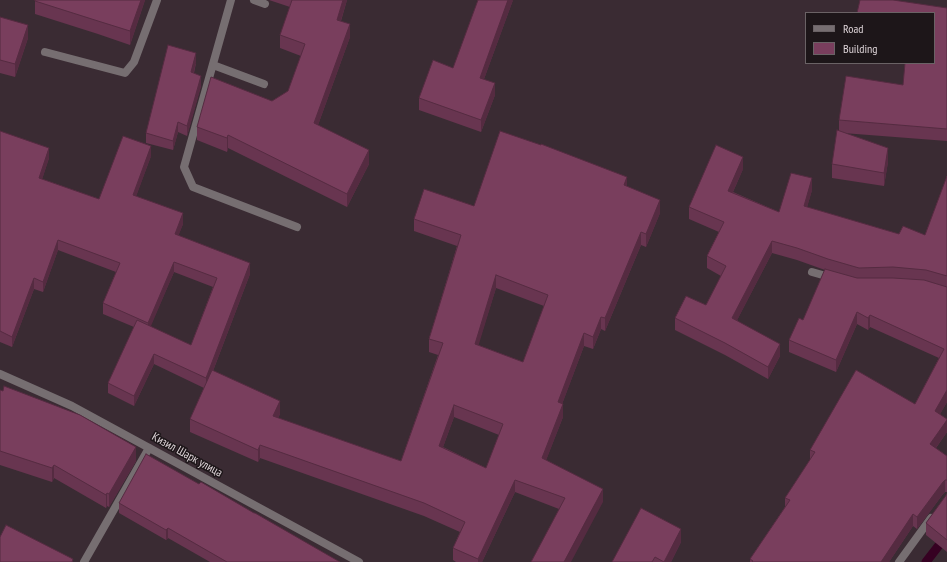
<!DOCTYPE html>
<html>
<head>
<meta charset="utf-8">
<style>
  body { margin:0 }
  #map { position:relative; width:947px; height:562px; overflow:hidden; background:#3a2b33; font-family:"PT Sans Narrow",sans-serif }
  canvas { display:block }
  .legend { position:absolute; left:805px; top:12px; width:130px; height:52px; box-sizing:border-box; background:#1d1619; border:1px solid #6a6265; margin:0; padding:5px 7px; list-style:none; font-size:12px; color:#ded4d8 }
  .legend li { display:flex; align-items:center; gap:8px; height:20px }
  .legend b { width:20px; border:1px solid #6a6265 }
</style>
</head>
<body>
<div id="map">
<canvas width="947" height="562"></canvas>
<ul class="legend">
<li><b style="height:5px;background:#766e71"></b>Road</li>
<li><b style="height:11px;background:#793e5d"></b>Building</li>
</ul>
</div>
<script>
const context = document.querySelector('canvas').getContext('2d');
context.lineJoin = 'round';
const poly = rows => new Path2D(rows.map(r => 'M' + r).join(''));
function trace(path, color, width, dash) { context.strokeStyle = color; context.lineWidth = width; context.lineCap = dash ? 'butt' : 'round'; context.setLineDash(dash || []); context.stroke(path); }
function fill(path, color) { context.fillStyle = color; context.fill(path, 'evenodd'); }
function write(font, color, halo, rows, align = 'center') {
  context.font = font + ' "PT Sans Narrow",sans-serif'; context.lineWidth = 3; context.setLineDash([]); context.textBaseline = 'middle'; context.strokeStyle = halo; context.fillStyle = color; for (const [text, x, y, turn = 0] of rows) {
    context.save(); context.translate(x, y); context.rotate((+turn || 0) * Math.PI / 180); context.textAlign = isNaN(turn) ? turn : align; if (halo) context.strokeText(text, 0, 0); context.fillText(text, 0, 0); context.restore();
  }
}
trace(poly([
  [926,562,947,535]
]), '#360122', 9);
trace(poly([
  [231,0,184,167,193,187,297,227],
  [254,0,265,4],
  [45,52,125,73,134,62,157,0],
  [213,65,264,84],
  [812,272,833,278],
  [84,562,149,448]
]), '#766e71', 8);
trace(poly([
  [0,374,72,406,359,562],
  [899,562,931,518]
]), '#766e71', 8);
fill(poly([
  [35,0,145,0,130,45,98,34,35,14],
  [269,0,347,0,341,21,350,37,318,125,369,164,347,207,228,148,227,152,197,140,197,127,272,101,288,91,301,56,280,48,280,35,290,7],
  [513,0,484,79,495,95,481,132,419,110,419,98,453,68],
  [947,8,947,141,843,133,888,162,884,186,832,178,832,164,839,131,839,120,903,85],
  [0,17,28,38,15,77,0,73],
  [196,63,194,73,201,86,187,136,178,132,173,150,146,143,146,133],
  [0,131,49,158,42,179,99,199,151,156,136,196,183,224,178,236,250,274,213,371,280,414,278,418,401,461,438,355,429,352,429,339,457,246,414,231,414,219,474,206,627,187,660,213,646,247,641,245,605,331,601,329,593,349,584,346,562,404,563,417,546,460,603,502,559,509,515,492,482,562,456,562,453,560,453,548,460,532,424,516,260,458,258,462,190,432,190,419,204,388,154,364,134,406,108,393,108,383,134,327,103,314,103,303,116,272,58,250,43,292,34,289,12,347,0,342],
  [174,272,213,287,191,345,150,327],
  [496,288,544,306,523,362,478,345],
  [454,417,499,435,486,468,443,447],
  [743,169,733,192,779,212,812,190,807,207,899,234,925,235,947,176,947,402,940,414,947,432,936,448,947,456,947,492,945,492,943,494,917,529,913,526,889,562,750,562,750,559,785,507,785,498,810,460,810,450,915,404,939,358,870,327,868,330,857,324,836,372,789,352,789,340,803,320,825,270,797,260,772,253,737,320,780,356,768,379,725,355,675,330,675,318,706,305,721,276,707,268,707,256,719,232,689,219,689,207],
  [0,390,136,461,109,507,107,506,106,508,54,478,52,482,0,465],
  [199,484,340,562,210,562,168,538,166,540,119,513,119,503],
  [947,494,947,552,926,535,926,523],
  [681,542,671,562,612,562]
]), '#683550');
fill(poly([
  [141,0,145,0,130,45,130,31],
  [343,0,347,0,337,33,337,20],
  [508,0,513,0,480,90,480,78],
  [350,24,350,37,314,136,314,123],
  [28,25,28,38,15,77,15,64],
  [196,53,196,63,191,82,191,72],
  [201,76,201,86,187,136,187,126],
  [495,83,495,95,481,132,481,120],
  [178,122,178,132,173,150,173,141],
  [228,135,228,148,227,152,227,138],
  [151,146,151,156,133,205,133,195],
  [49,148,49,158,39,189,39,178],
  [888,148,888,162,884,186,884,173],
  [369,150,369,164,347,207,347,194],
  [743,157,743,169,728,203,728,191],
  [627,177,627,190,624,185],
  [812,178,812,190,804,218,804,206],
  [660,200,660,213,646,247,646,234],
  [183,213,183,224,175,245,175,234],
  [641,232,641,245,605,331,605,318],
  [58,240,58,250,43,292,43,282],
  [772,241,772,253,732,330,732,318],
  [174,262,174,272,148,333,148,323],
  [250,263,250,274,206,389,206,378],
  [496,275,496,288,475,357,475,344],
  [34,278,34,289,12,347,12,337],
  [857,312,857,324,836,372,836,360],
  [870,315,870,327,868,330,868,318],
  [601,317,601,329,593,349,593,337],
  [584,333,584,346,558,415,558,402],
  [780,344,780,356,768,379,768,367],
  [154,354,154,364,134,406,134,396],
  [947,390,947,402,935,423,935,411],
  [280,401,280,414,273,429,273,416],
  [563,404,563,417,542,471,542,458],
  [454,405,454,417,439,458,439,446],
  [947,420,947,432,930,456,930,444],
  [260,445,260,458,258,462,258,450],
  [136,447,136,461,109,507,109,494],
  [54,465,54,478,52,482,52,468],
  [515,480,515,492,482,562,478,562,478,559],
  [945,480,945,492,943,494,917,529,917,517,943,482],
  [603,489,603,502,571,562,564,562],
  [107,493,107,506,106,508,106,495],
  [913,514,913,526,889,562,881,562],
  [168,528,168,538,166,540,166,530],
  [681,529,681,542,671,562,664,562]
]), '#552b41');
const building = poly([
  [35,0,141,0,130,31,98,21,35,1,35,0],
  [292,0,343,0,337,20,350,24,314,123,369,150,347,194,228,135,227,138,197,127,211,77,272,101,288,91,305,44,280,35,292,0],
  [478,0,508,0,480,78,495,83,481,120,419,98,433,60,453,68,478,0],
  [860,0,893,0,947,8,947,129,839,120,846,76,903,85,905,63,934,63,934,13,857,13,860,0],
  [0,17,28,25,15,64,0,60,0,17],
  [168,45,196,53,191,72,201,76,187,126,178,122,173,141,146,133,168,45],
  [837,130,888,148,884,173,832,164,837,130],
  [0,131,49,148,39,178,99,199,123,136,151,146,133,195,183,213,175,234,250,263,206,378,154,354,134,396,108,383,137,320,191,345,217,278,174,262,148,323,103,303,120,263,58,240,43,282,34,278,12,337,0,331,0,131],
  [500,131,541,145,541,144,627,177,624,185,660,200,646,234,641,232,605,318,601,317,593,337,584,333,558,402,563,404,542,458,603,489,564,562,531,562,565,498,515,480,478,559,453,548,465,522,424,503,260,445,258,450,190,419,212,370,280,401,273,416,401,461,443,343,429,339,461,235,414,219,424,189,474,206,500,131],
  [496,275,548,295,523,362,475,344,496,275],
  [454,405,503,424,486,468,439,446,454,405],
  [716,145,743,157,728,191,779,212,791,173,812,178,804,206,899,234,903,226,925,235,947,176,947,276,926,270,893,267,859,268,828,259,797,248,772,241,732,318,780,344,768,367,725,343,675,318,686,296,706,305,726,266,707,256,724,222,689,207,716,145],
  [825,269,857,278,893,278,924,280,947,287,947,390,935,411,947,419,947,420,930,444,947,456,947,480,945,480,943,482,917,517,913,514,881,562,752,562,753,561,750,559,790,500,785,498,815,452,810,450,856,370,915,404,944,349,870,315,868,318,857,312,836,360,789,340,799,318,803,320,825,269],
  [4,386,80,415,136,447,109,494,107,493,106,495,54,465,52,468,0,451,0,390,3,391,4,386],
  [146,454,199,484,201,482,254,513,255,513,340,562,227,562,168,528,166,530,119,503,146,454],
  [947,494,947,540,926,523,947,494],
  [641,508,681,529,664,562,655,557,652,562,612,562,641,508],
  [6,525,73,559,72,562,73,562,0,562,0,537,6,525]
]);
fill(building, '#793e5d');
trace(building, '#552b41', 1);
write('12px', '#ded4d8', '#1d1619', [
  ["Кизил Шарк улица",187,455,29]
]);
</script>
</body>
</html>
